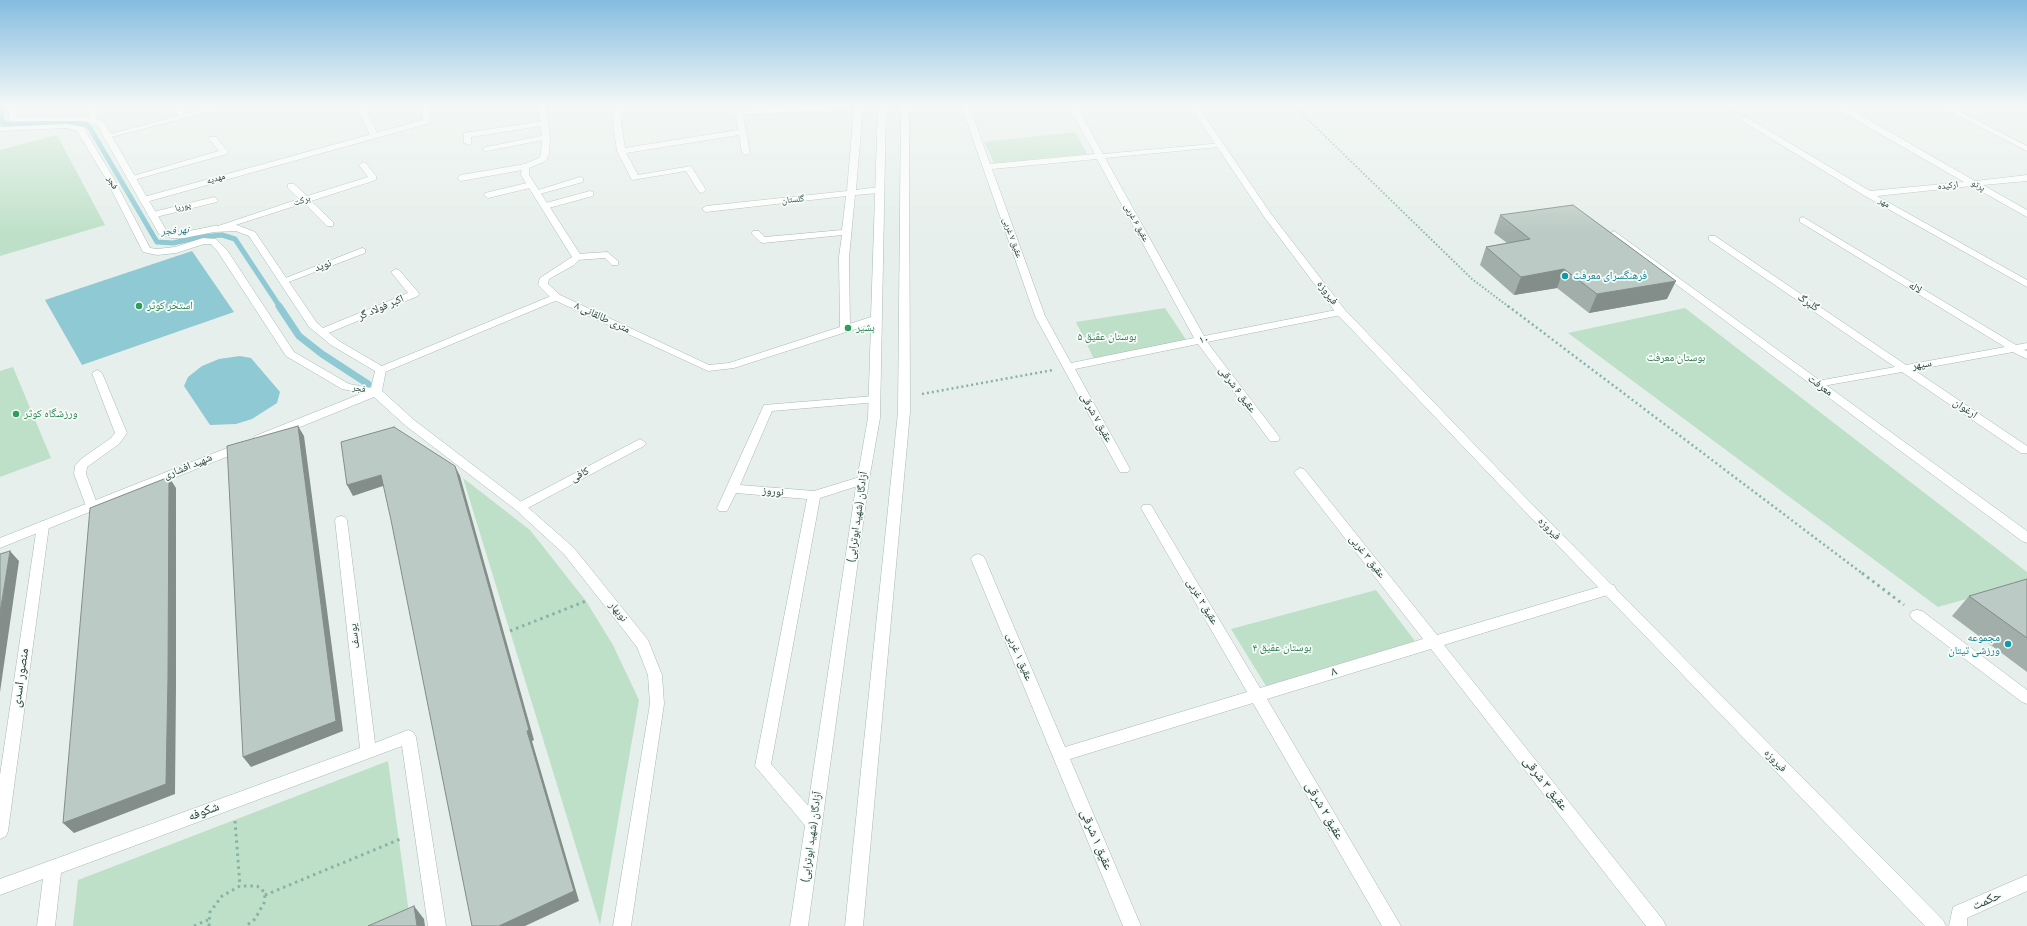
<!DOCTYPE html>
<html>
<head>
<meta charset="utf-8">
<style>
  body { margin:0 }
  canvas { display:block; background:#e6efeb }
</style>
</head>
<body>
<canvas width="2027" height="926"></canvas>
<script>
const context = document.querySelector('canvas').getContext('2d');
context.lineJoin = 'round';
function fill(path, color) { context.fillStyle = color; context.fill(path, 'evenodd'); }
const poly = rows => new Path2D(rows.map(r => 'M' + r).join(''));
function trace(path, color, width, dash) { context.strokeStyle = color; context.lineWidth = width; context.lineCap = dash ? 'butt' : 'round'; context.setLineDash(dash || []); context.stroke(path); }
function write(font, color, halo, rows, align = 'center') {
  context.font = font + ' "Titillium Web","Noto Naskh Arabic",sans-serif'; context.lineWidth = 3.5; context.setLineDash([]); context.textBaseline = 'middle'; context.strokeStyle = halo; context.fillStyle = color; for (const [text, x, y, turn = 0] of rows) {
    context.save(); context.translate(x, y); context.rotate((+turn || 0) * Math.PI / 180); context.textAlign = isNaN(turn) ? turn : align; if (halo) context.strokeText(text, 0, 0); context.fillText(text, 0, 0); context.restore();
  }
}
fill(poly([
  [1075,132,1087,154,994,163,984,142],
  [57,135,105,225,0,256,0,150],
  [1165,308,1187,341,1094,359,1076,322],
  [1685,308,2027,572,2027,582,1938,607,1568,333],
  [13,367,51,458,0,477,0,371],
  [463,478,530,530,586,601,613,645,639,700,600,925],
  [1376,590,1415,641,1266,686,1231,629],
  [388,761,409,913,378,926,73,926,78,880]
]), '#bfe0c8');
fill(poly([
  [192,251,234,312,82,365,45,300],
  [240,356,251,358,280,392,277,403,252,419,236,424,210,425,184,386,188,377,202,366,219,359]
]), '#8ec9d4');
trace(poly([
  [3,105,1,122,11,125,70,122,85,124,90,128,157,242,173,243,200,237,222,235,235,239,280,307]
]), '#8ec9d4', 5);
trace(poly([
  [279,306,299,336,322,354,368,384]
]), '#8ec9d4', 7);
const lane = poly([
  [97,370,102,373,127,433,119,444,87,467,86,474,98,506,96,509,92,510,88,509,86,506,74,474,75,466,81,459,111,438,115,433,92,373,97,370]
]);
const street = poly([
  [88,105,96,105,97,122,90,120,88,105],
  [174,105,182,105,185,114,224,105,236,105,107,138,103,136,178,116,174,105],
  [421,105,429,105,430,123,146,202,143,203,139,200,140,198,423,120,421,105],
  [614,105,622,105,621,123,625,148,738,130,735,113,739,111,794,106,863,105,856,190,879,187,883,190,879,193,855,195,849,257,850,329,849,331,845,332,840,329,839,257,842,235,763,243,760,242,751,233,753,231,759,231,765,237,842,230,846,196,706,212,702,209,706,206,847,191,854,108,743,115,750,153,746,155,742,153,739,135,626,153,638,175,691,166,706,190,702,193,699,192,686,171,632,180,617,151,613,123,614,105],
  [661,105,669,105,670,106,666,108,661,105],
  [961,105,969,105,990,164,1095,154,1068,105,1076,105,1103,154,1222,143,1223,145,1219,147,1105,158,1204,336,1341,309,1346,312,1341,315,1207,342,1278,435,1280,438,1278,441,1270,441,1198,344,1075,369,1130,469,1128,472,1120,472,1035,316,961,105],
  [1097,159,1194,338,1071,363,1045,316,992,169,1097,159],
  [1938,105,1947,105,2027,146,2027,151,1938,105],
  [1842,108,1848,108,1975,181,2027,175,2027,181,1983,185,2027,210,2027,217,1972,186,1877,196,2027,280,2027,287,1865,196,1739,119,1746,117,1870,191,1964,182,1842,112,1842,108],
  [544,121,548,123,547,125,471,137,471,145,464,143,464,133,544,121],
  [546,135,550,137,549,139,486,151,482,149,486,147,546,135],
  [210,137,216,137,228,152,227,154,130,181,126,178,219,151,209,139,210,137],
  [363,162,366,163,376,176,376,180,311,201,333,222,333,226,327,226,304,203,217,231,211,231,209,229,299,199,288,188,288,184,294,184,307,196,368,177,359,165,363,162],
  [525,164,528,165,528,169,461,181,457,178,461,175,525,164],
  [580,177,583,178,583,182,536,195,532,192,580,177],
  [531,182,534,183,534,187,488,198,484,195,485,193,531,182],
  [590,191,593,192,593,196,545,209,541,206,542,204,590,191],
  [214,197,218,200,217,202,152,218,148,215,149,213,214,197],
  [1803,217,2016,345,2027,343,2027,349,2024,350,2027,351,2027,359,2013,352,1914,370,2027,446,2027,453,2021,453,1902,372,1817,387,1813,386,1811,384,1817,381,1895,367,1709,240,1709,236,1715,236,1906,365,2005,347,1800,222,1800,218,1803,217],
  [362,248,365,249,365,253,286,283,283,284,278,281,362,248],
  [607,252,618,261,618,265,612,265,605,258,577,260,572,257,577,254,607,252],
  [396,269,399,270,418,292,419,294,418,296,326,334,318,334,317,332,318,330,408,293,391,272,396,269],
  [556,294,561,297,560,299,385,372,381,373,376,370,377,368,556,294],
  [874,396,880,400,878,402,772,411,740,485,814,491,863,476,867,477,869,480,867,483,820,498,771,764,820,819,822,824,820,829,814,831,808,829,755,766,807,499,736,493,727,511,719,511,717,508,764,405,874,396],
  [640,439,646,443,644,446,524,510,516,510,514,507,516,504,640,439],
  [1300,468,1304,469,1437,635,1609,584,1614,585,1616,589,1614,593,1444,645,1663,920,1666,926,1646,926,1431,649,1267,699,1401,926,1382,926,1253,703,1070,759,1141,926,1123,926,971,559,973,556,978,554,983,556,985,559,1065,747,1247,692,1141,508,1143,505,1151,505,1260,688,1423,639,1296,475,1294,472,1300,468],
  [341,516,345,517,347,520,375,743,408,730,413,732,416,737,446,926,428,926,402,746,61,873,55,926,37,926,43,879,0,895,0,879,360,748,335,520,337,517,341,516],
  [43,521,48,523,49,526,8,831,6,836,0,839,0,775,37,526,38,523,43,521],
  [1917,610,1922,611,2027,690,2027,704,2022,702,1912,619,1910,615,1912,611,1917,610]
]);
const secondary = poly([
  [9,105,17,105,17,117,86,117,103,121,166,230,184,232,214,226,237,225,255,232,317,323,339,341,385,368,386,370,382,391,414,420,524,504,574,548,648,640,662,675,664,704,631,926,613,926,650,704,648,675,637,647,564,554,516,510,406,426,374,397,263,442,255,442,253,439,255,436,363,393,342,389,286,356,218,252,211,244,204,244,176,253,157,255,143,252,106,179,77,131,67,128,0,131,0,127,67,124,83,127,114,179,150,248,157,249,175,247,203,238,216,239,227,250,294,352,349,384,371,388,375,371,331,345,309,327,249,236,236,231,214,232,184,238,172,238,159,234,97,125,86,121,13,121,9,119,9,105],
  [356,105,364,105,378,135,377,137,370,135,356,105],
  [538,105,546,105,550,137,549,154,546,161,529,168,529,175,582,257,574,265,549,279,548,284,560,295,709,365,729,363,871,317,878,105,886,105,880,418,869,480,808,926,790,926,857,480,868,418,871,324,734,368,708,371,552,299,538,285,540,278,572,257,521,175,522,165,539,158,541,154,542,137,538,105],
  [901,105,909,105,910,412,863,926,845,926,898,412,901,105],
  [1189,105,1197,105,1271,214,1345,310,1523,495,1943,920,1946,926,1925,926,1515,501,1337,314,1265,218,1189,105],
  [1614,231,2027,531,2027,543,2022,541,1611,236,1609,234,1614,231],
  [242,442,246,443,248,446,246,449,0,548,0,538,242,442],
  [2027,875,2027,891,1967,918,1967,926,1949,926,1953,907,2027,875]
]);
trace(lane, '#a8b8b2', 1);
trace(street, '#a8b8b2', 1);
trace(secondary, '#a4bbb3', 1);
trace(poly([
  [1293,105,1472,279,1509,307],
  [1719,105,1730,112]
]), '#86b3a5', 2, [1.5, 2]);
trace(poly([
  [1508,306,1863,574],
  [922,394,1053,370]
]), '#86b3a5', 2.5, [2, 3]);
trace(poly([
  [1862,573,1904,605],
  [510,631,586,601],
  [235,821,240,886],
  [265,895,403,838],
  [194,926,208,920],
  [209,926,210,912,222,896,240,886,257,886,262,889,265,895,264,903,255,919,246,926]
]), '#86b3a5', 3, [2.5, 4]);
fill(lane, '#fff');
fill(street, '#fff');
fill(secondary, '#fff');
fill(poly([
  [1500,215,1667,299,1589,313,1557,288,1514,295,1480,265,1486,247,1507,243,1494,233],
  [2027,579,2027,672,1952,616,1969,596]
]), '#a1aea9');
fill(poly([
  [1564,269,1557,288,1514,295,1521,277],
  [1676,281,1667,299,1589,313,1597,294],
  [298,426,304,436,343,731,251,767,243,757],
  [455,466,460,476,534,740,532,741,579,901,525,926,499,926,527,731],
  [381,475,386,485,353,496,347,485],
  [169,477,176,488,176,687,175,794,74,833,63,823],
  [10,551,19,561,0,692,0,613],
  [414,906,424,919,425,926,417,926]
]), '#838d89');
const building = poly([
  [1573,205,1676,281,1597,294,1564,269,1521,277,1486,247,1530,239,1500,215,1573,205],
  [298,426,336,721,243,757,227,446,298,426],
  [394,427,455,466,529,730,527,731,574,891,499,926,472,926,391,520,381,475,347,485,341,442,394,427],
  [169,477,168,677,166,784,63,823,90,508,169,477],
  [10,551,0,613,0,554,10,551],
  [2027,579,2027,638,1969,596,2027,579],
  [414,906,417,926,368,926,414,906]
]);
fill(building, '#bbcac4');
trace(building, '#838d89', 1);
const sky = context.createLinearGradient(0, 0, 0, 234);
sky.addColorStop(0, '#84bce0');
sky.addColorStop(0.45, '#f4f8f6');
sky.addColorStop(1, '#f4f8f600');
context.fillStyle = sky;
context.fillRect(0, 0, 2027, 234);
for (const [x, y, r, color] of [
  [1565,276,4,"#0f9aa8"],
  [139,306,4,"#2e9e5b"],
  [848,328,4,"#2e9e5b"],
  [16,414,4,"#2e9e5b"],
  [2008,644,4,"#0f9aa8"]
]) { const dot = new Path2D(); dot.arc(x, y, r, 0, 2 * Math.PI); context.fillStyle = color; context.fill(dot); trace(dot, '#f7fbf9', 1.5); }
write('9px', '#24423a', '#f7fbf9', [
  ["مهدیه",216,179,-16],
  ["فجر",112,183,62],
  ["ارکیده",1948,186,-6],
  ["پرتو",1978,186,30],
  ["گلستان",793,200,-6],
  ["برکت",302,201,-18],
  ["مهر",1884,203,30],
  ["پوریا",183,207,-14],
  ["عقیق ۶ غربی",1136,223,61],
  ["عقیق ۷ غربی",1012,238,70],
  ["فجر",359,389,9]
]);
write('italic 10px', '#1c6f80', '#f7fbf9', [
  ["نهر فجر",175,231,-4]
]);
write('11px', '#24423a', '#f7fbf9', [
  ["نوید",323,266,-21],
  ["لاله",1915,288,31],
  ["فیروزه",1327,293,53],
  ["گلبرگ",1808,303,34],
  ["اکبر فولاد گر",381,308,-23],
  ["۸ متری طالقانی",602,318,25],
  ["۱۰",1204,340,-12],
  ["سپهر",1922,365,-10],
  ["معرفت",1820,386,36],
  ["عقیق ۶ شرقی",1237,390,53],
  ["ارغوان",1965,409,34],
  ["عقیق ۷ شرقی",1096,418,61],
  ["شهید افشاری",188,467,-22],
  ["کافی",580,475,-28],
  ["نوروز",773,492,5],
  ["آزادگان (شهید ابوترابی)",858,517,-82],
  ["فیروزه",1549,529,45],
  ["عقیق ۳ غربی",1367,557,52],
  ["عقیق ۲ غربی",1202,602,59],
  ["نوبهار",618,612,51],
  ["یوسف",355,636,-97],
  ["عقیق ۱ غربی",1019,657,67],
  ["فیروزه",1775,761,46],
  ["آزادگان (شهید ابوترابی)",812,837,-82]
]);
write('11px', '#0d838f', '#f7fbf9', [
  ["فرهنگسرای معرفت",1573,276],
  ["مجموعه",2000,638,"right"],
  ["ورزشی تیتان",2000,651,"right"]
], 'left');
write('11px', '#27864d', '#f7fbf9', [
  ["استخر کوثر",147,306],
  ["بشیر",856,328],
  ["ورزشگاه کوثر",24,414]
], 'left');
write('11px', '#2d7a4b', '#f7fbf9', [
  ["بوستان عقیق ۵",1107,337],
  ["بوستان معرفت",1676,358],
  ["بوستان عقیق ۴",1282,648]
]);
write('13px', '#24423a', '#f7fbf9', [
  ["۸",1334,672,-17],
  ["منصور اسدی",21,678,-82],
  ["عقیق ۳ شرقی",1545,784,52],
  ["عقیق ۲ شرقی",1324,811,60],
  ["شکوفه",204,812,-20],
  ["عقیق ۱ شرقی",1096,840,67],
  ["حکمت",1987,901,-24]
]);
</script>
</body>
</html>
